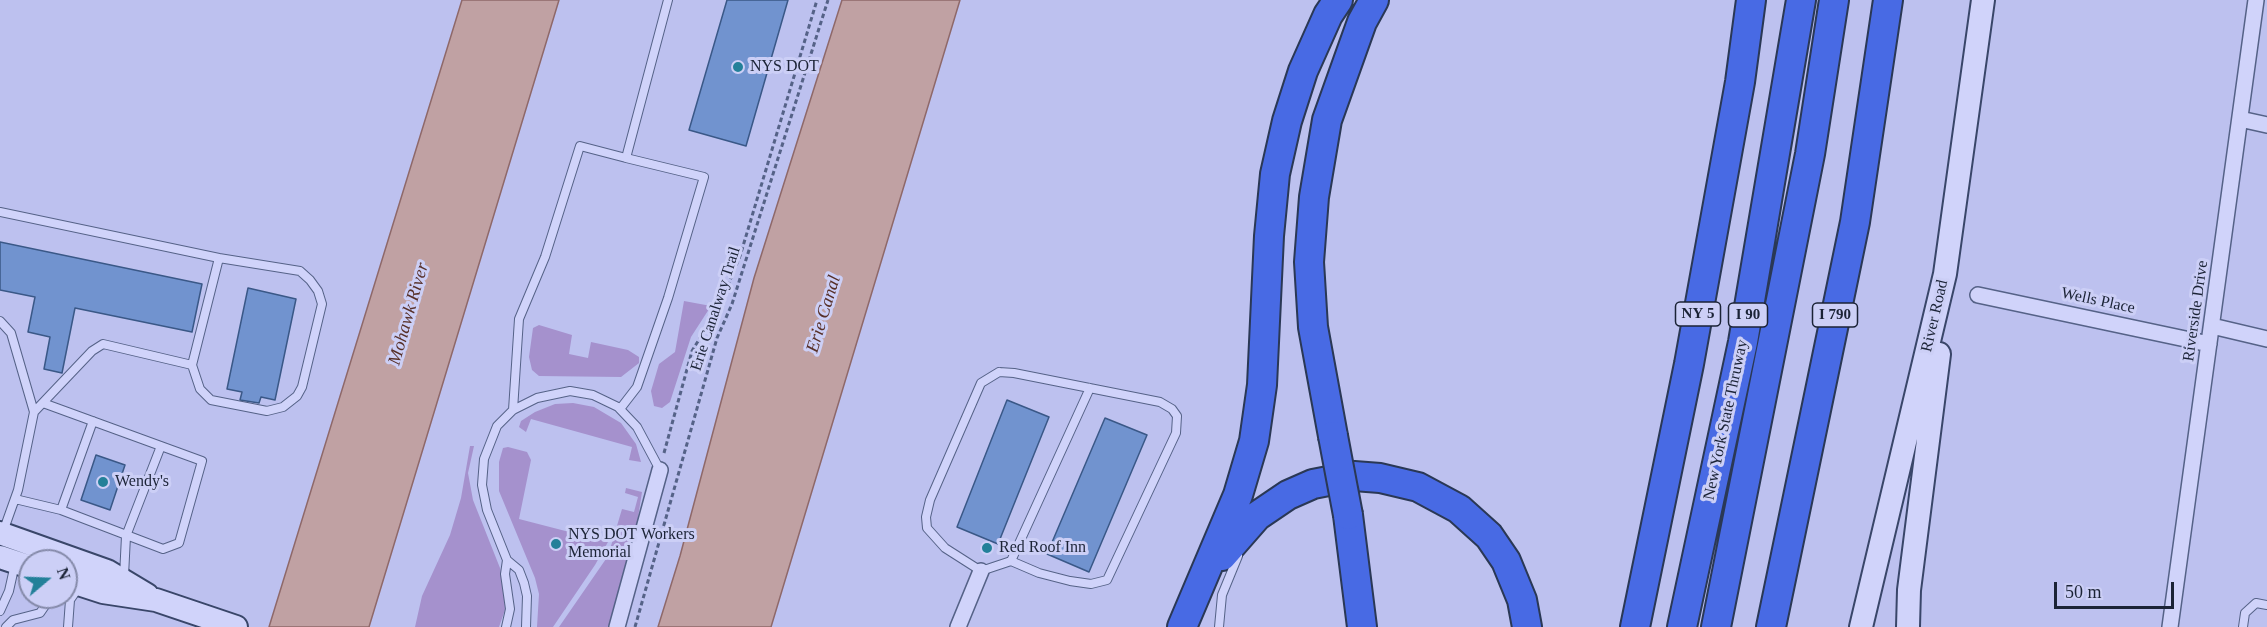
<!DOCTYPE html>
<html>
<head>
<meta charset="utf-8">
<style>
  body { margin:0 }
  #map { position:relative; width:2267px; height:627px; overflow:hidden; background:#bdc1ef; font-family:Georgia,serif }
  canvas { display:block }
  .north { position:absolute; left:18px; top:549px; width:60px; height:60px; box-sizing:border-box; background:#cccff6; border:2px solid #858aa9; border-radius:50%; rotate:71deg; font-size:16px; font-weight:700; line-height:24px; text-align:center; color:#1b2336 }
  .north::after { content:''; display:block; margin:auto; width:21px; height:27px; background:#238099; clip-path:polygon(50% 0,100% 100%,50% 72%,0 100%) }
  .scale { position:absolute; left:2054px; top:582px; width:120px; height:27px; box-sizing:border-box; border:3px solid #1b2336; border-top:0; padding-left:8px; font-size:18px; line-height:21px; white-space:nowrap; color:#1b2336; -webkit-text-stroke:4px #cccff6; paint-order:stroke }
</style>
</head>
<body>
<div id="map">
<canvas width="2267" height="627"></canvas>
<div class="north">N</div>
<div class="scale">50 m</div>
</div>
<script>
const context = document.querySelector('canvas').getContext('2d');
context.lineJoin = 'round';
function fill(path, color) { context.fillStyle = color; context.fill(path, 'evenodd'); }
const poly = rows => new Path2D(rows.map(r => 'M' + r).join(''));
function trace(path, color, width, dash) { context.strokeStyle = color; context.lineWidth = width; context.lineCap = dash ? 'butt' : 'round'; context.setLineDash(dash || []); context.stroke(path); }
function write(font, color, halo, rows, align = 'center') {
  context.font = font + ' Georgia,serif'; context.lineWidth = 6; context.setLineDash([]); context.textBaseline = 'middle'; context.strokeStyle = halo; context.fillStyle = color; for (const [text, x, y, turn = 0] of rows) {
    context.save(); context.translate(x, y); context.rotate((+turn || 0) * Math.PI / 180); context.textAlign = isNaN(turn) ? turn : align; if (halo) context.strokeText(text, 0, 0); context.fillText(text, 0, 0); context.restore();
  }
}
fill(poly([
  [684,301,711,306,691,337,670,402,662,408,654,406,651,391,659,364,675,352],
  [539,325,572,335,569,354,588,358,591,342,628,350,639,357,639,363,621,377,539,376,532,370,529,357,533,328],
  [573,403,594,407,621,423,636,444,641,462,629,460,632,447,531,419,526,432,519,427,521,421,535,412,555,404],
  [470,446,474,446,468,473,473,500,500,568,504,585,505,610,499,627,415,627,422,596,450,535,461,498],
  [508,447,527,452,531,460,519,519,608,542,595,565,553,627,537,627,539,594,535,578,499,491,499,462,503,448],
  [626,488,642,492,637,524,610,627,559,627,608,556,622,509,634,512,638,497,625,493]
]), '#a591cd');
const water = poly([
  [462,0,559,0,369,627,269,627,462,0],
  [842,0,960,0,771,627,658,627,680,556,754,278,842,0]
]);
fill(water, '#c0a1a3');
trace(water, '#8e6869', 1.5);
const building = poly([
  [727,0,788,0,746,146,689,130,727,0],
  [0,242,202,284,192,332,75,308,62,373,44,369,50,337,28,332,35,297,0,290,0,242],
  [248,288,296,299,275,400,261,397,259,403,240,400,242,392,227,389,248,288],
  [1007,400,1049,417,998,544,957,527,1007,400],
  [1105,418,1147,435,1089,572,1047,554,1105,418],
  [96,455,125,465,110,510,81,500,96,455]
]);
fill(building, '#7193cf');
trace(building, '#3a5887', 1.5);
const lane = poly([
  [0,212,219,258,192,365,103,344,92,351,34,412],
  [0,321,11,333,34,412,18,490,3,532],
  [192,365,200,389,211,400,267,411,283,407,297,396,302,387,322,304,318,291,310,280,300,271,219,258],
  [999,372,1014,373,1160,402,1172,409,1177,416,1176,433,1107,580,1091,584,1070,581,1039,573,1011,561,981,571,945,548,927,528,926,517,930,500,981,383,999,372],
  [620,409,637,387,668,298,704,177,626,158,668,0],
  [513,410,519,319,545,257,580,146,626,158],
  [15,499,61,510,163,549,179,543,202,461,43,403],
  [61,510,93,421],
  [1011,561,1090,388],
  [124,576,126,536,161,446],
  [0,611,9,591,15,564],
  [6,627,13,620,40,613,51,597],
  [68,627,70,600,79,587],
  [506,627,510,609,505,574,507,560],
  [526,627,527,596,524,583,519,570,507,560,487,510,482,485,484,459,497,426,513,410,537,398,570,391,593,395,618,407,637,427,660,470],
  [1219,627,1222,595,1238,556],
  [2243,627,2245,613,2256,603,2267,605]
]);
const street = poly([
  [2240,119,2267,125],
  [1978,295,2209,344],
  [2212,326,2267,339],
  [617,627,660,470],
  [958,627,981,571],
  [2170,627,2256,0]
]);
const secondary = poly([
  [0,533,107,571,147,595],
  [0,557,30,567],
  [66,580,103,592,156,600,236,627],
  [1861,627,1945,274,1983,0],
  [1908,627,1909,590,1939,354]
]);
const highway = poly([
  [1333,436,1313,327,1309,262,1314,197,1327,120,1362,22,1374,0],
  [1348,515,1362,627],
  [1222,556,1257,516,1288,495,1313,484,1354,476,1380,478,1418,487,1459,509,1489,536,1506,561,1522,600,1527,627],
  [1182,627,1238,495,1254,441,1262,385,1269,236,1275,174,1287,121,1303,71,1328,15,1338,0],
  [1635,627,1689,364,1740,82,1751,0],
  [1682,627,1743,342,1801,0],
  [1716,627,1810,154,1834,0],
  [1771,627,1855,222,1888,0]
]);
trace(lane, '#556287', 10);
trace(street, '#556287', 18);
trace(secondary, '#394669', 26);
trace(highway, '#2a3855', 32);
trace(poly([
  [664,453,692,351,719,307,740,256,817,0],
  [635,627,717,338,732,304,828,0]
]), '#556287', 3, [4.5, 3]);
trace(lane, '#d0d3fa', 8);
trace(street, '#d0d3fa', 15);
trace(secondary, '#d0d3fa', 22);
trace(highway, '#486ae4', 28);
const highwayBridge = poly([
  [1333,436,1348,515]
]);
trace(highwayBridge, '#2a3855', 32, []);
trace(highwayBridge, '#486ae4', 28);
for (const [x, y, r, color] of [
  [738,67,6,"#238099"],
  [103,482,6,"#238099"],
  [556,544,6,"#238099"],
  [987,548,6,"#238099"]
]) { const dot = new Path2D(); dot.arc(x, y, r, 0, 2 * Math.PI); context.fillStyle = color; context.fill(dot); trace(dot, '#cccff6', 2); }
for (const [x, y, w] of [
  [1698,314,45],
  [1748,315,39],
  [1835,315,45]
]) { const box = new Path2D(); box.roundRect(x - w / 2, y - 12, w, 24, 4.5); context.fillStyle = '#cccff6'; context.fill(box); trace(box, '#1b2336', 1.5); }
write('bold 15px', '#1b2336', null, [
  ["NY 5",1698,314],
  ["I 90",1748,315],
  ["I 790",1835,315]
]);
write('16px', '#1b2336', '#cccff6', [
  ["NYS DOT",750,67],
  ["Wendy's",115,482],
  ["NYS DOT Workers",568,535],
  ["Memorial",568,553],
  ["Red Roof Inn",999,548]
], 'left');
write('16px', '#1b2336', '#cccff6', [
  ["Wells Place",2098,301,12],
  ["Erie Canalway Trail",716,309,-72],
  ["Riverside Drive",2196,311,-82],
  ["River Road",1935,316,-77],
  ["New York State Thruway",1726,420,-78]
]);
write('italic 18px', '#573029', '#cccff6', [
  ["Mohawk River",409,314,-74],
  ["Erie Canal",824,314,-73]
]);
</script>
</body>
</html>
